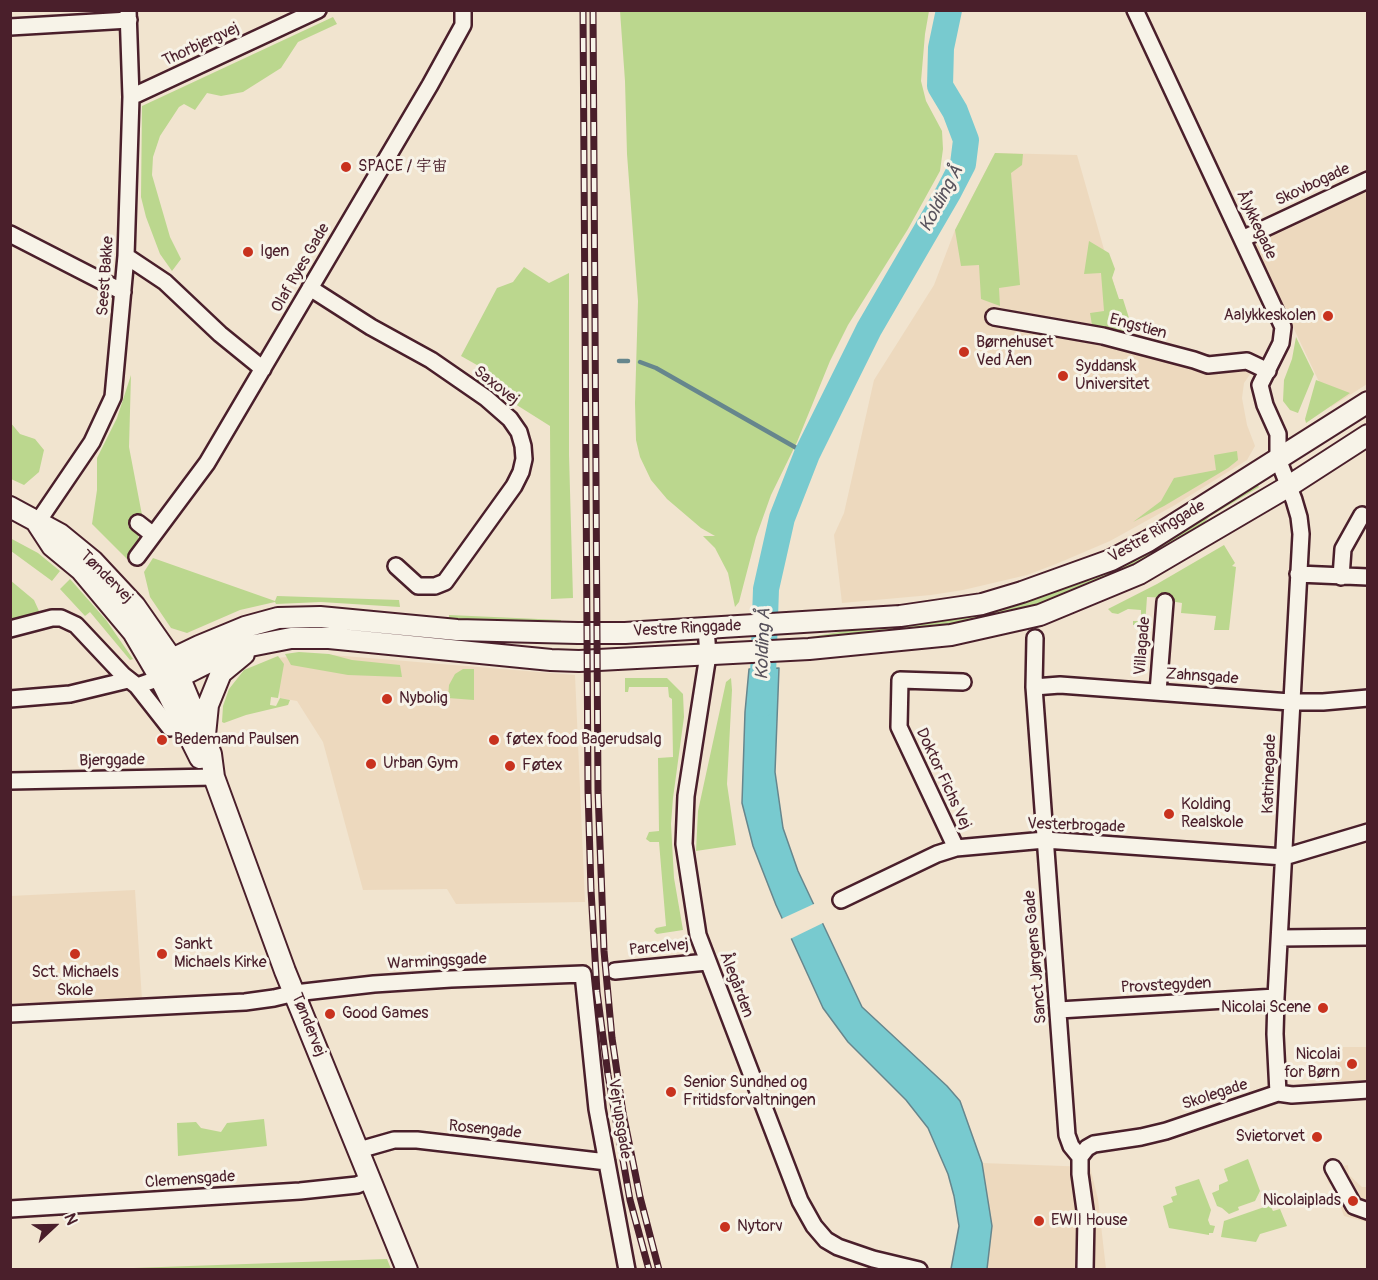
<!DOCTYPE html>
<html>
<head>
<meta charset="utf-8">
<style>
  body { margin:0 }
  #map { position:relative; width:1378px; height:1280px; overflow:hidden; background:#f1e4cf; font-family:Pangolin,sans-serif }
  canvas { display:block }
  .frame { position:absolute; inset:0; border:12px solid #4a1f2b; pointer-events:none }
  .north { position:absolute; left:24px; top:1196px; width:60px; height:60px; -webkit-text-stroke:4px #f7f3e8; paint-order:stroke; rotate:68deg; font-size:16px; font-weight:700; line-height:24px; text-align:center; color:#4a1f2b }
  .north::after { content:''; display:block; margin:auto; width:21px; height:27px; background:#4a1f2b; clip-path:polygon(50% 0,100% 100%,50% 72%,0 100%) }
</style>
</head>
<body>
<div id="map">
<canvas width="1378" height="1280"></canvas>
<div class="frame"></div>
<div class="north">N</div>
</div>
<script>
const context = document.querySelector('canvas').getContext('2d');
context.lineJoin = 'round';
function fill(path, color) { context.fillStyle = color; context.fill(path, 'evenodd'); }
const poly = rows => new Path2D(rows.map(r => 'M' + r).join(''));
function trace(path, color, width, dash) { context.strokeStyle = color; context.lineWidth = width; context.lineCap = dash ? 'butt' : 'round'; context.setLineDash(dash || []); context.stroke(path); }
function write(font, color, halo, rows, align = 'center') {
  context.font = font + ' Pangolin,"LXGW WenKai TC",sans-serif'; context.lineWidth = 6; context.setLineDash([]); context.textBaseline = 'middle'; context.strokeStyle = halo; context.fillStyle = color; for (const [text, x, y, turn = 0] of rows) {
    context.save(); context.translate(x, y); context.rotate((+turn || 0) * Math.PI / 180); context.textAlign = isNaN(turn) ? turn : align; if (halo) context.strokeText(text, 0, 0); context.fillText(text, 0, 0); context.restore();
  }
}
fill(poly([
  [995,153,1077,155,1133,351,1201,370,1238,367,1253,370,1244,383,1242,398,1247,425,1255,446,1247,460,1175,505,1110,541,1056,564,1027,575,963,590,931,595,842,603,834,535,844,513,874,380,934,285,955,230],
  [1367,190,1367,384,1331,407,1256,249,1257,242],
  [320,654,575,675,585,902,456,904,447,889,363,890,323,742,297,701,280,698,276,658],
  [135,890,142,1000,11,1009,10,896],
  [1335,1047,1367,1047,1367,1081,1336,1081],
  [982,1163,1090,1167,1098,1199,1106,1269,987,1269,992,1226],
  [1348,1165,1349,1175,1362,1187,1367,1187,1367,1222,1344,1216,1332,1183,1329,1184,1324,1169]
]), '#edd9be');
fill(poly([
  [620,11,929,11,925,34,921,81,926,101,942,131,943,149,940,171,908,229,848,325,830,361,797,442,771,495,756,537,739,602,735,607,728,573,715,548,703,536,715,536,701,528,667,499,651,480,640,457,636,440,635,403,638,301,627,154,625,81],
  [333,17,337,24,298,42,281,68,243,92,221,96,207,93,195,110,184,104,179,107,160,136,153,157,152,175,170,237,181,259,172,271,160,254,146,217,141,197,142,106],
  [995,153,1023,154,1022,165,1011,173,1020,285,999,288,1000,306,981,299,979,265,961,266,955,230],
  [1089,241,1109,253,1115,269,1112,278,1119,299,1123,299,1134,334,1092,325,1090,313,1104,311,1101,273,1084,274],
  [524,267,549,283,569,273,569,455,573,598,551,599,550,426,477,380,484,369,461,356,497,288,513,282],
  [1296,337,1314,374,1298,413,1290,410,1283,401,1284,380,1292,359],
  [131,375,129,447,142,515,135,517,128,526,138,535,139,541,135,553,127,559,92,524,97,490,97,458,117,418],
  [1316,380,1350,393,1306,423,1305,419],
  [10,422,20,434,35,439,44,450,39,472,24,485,11,479],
  [1237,451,1238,460,1228,468,1164,506,1133,522,1161,501,1174,478,1216,470,1214,455],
  [1257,484,1259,487,1209,517,1193,535,1138,567,1076,593,1000,617,943,627,811,640,810,637,904,621,1167,538],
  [10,538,38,553,60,571,52,581,11,551],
  [1224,545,1235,563,1232,566,1236,567,1229,630,1214,630,1216,616,1181,613,1182,603,1170,601,1169,598,1147,597,1145,625,1133,625,1133,621,1141,621,1141,610,1128,609,1118,614,1112,613,1108,609,1157,584],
  [153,558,275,601,277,596,399,600,400,607,321,602,276,604,275,602,240,610,187,633,171,628,150,597,144,572],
  [70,579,106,620,133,659,130,660,90,612,85,616,60,589],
  [10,580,34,600,39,611,33,615,11,620],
  [449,615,561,620,560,625,449,618],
  [299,652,329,654,352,660,400,665,402,677,348,675,291,665,285,654],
  [278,656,284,664,278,698,271,697,270,705,276,706,280,698,290,700,288,705,246,715,224,723,222,722,223,706,229,689,244,670],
  [463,669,474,669,474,700,448,698,449,685,455,674],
  [625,678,667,678,683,694,684,717,673,798,671,824,674,878,683,930,657,934,654,931,656,928,666,926,659,842,650,842,646,839,649,832,659,831,658,758,673,757,672,699,669,697,668,687,629,687,628,692,625,692],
  [731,678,732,690,727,784,736,845,696,851,698,811,726,682],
  [264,1119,267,1146,178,1156,177,1123,196,1122,201,1128,221,1132,227,1123],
  [1248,1159,1260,1191,1255,1201,1238,1207,1239,1210,1229,1214,1222,1208,1217,1206,1212,1193,1219,1190,1219,1185,1228,1181,1224,1169],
  [1199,1179,1211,1210,1208,1220,1210,1225,1215,1226,1213,1233,1209,1233,1209,1235,1169,1228,1163,1206,1173,1202,1171,1197,1177,1195,1175,1187],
  [1270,1205,1273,1211,1280,1209,1287,1226,1260,1234,1256,1242,1221,1237,1224,1221],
  [387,1259,391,1269,105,1269]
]), '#bbd78e');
const water = poly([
  [779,668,775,772,783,828,798,871,862,1007,947,1086,960,1101,982,1163,992,1226,987,1269,951,1269,959,1226,954,1196,948,1174,928,1128,906,1100,848,1042,823,1008,776,905,753,846,742,803,745,712,749,669,779,668]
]);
fill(water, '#78cacf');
trace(water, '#66868d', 1.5);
fill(poly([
  [816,903,825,922,788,940,779,920]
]), '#f1e4cf');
trace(poly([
  [619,361,628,361],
  [640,362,656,368,807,454]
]), '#66868d', 4.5);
trace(poly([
  [762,704,766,589,782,518,807,454,869,329,948,193,963,164,966,140,955,111,940,86,941,48,949,10]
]), '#78cacf', 26);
const street = poly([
  [1135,10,1283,327,1281,343,1260,385,1265,405,1278,434,1278,459,1294,500,1299,517,1301,534,1276,997,1275,1034,1278,1093],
  [10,27,129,20],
  [131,97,318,10],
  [10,234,123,292],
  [1242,239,1368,180],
  [126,256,165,282,220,334,263,369],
  [310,288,371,327,431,360,486,398,510,419,519,432,523,446,524,459,521,472,514,486,445,582,435,586,418,586,396,566],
  [994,317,1103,336,1194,360,1208,365,1247,361,1268,371],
  [37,523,92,442,113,397,126,256,131,97,128,10],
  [138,523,152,534],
  [137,557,207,463,430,85,463,25,463,10],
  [1298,574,1368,577],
  [1341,577,1343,549,1362,515],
  [706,628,708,655,686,796,684,844,698,935,800,1201,814,1226,826,1240,838,1247,873,1259,919,1270],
  [10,629,52,618,61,618,76,625,123,675,137,686,160,678],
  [1035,638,1034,687,1067,1135,1071,1146,1080,1157,1080,1174,1086,1217,1085,1270],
  [137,686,170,728],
  [1034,687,1060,685,1290,702,1323,702,1368,698],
  [1158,692,1165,602],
  [10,699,70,694,128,680],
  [10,781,214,777],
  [956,848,899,727,900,680,963,682],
  [841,900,937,854,956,848,1045,840,1284,857,1368,832],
  [1280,938,1368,937],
  [615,971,707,962],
  [1059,1010,1276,997],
  [10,1014,245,1002,274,998,295,993,374,984,451,979,583,974,597,1109,627,1270],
  [359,1150,394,1140,417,1140,607,1162],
  [1080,1157,1087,1148,1094,1144,1141,1137,1166,1131,1278,1093,1292,1095,1368,1090],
  [1333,1168,1354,1206,1368,1211],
  [10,1209,300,1191,357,1185,371,1179]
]);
const secondary = poly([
  [10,507,60,534,93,561,135,606,172,659,204,736,211,754,214,777,285,971,407,1270],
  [37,523,52,546,81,570,133,632,160,678,200,758],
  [160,678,172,659,199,646,245,627,278,618,320,617,457,630,578,633,625,633,900,616,982,604,1022,592,1111,560,1148,541,1368,402],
  [160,678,181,676,209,662,250,646,291,638,329,638,551,660,579,661,809,649,951,635,1040,615,1139,574,1289,486,1368,435],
  [205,735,208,705,221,673,244,654]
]);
trace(street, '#4a1f2b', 20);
trace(secondary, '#4a1f2b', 24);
trace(street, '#f7f3e8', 15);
trace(secondary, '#f7f3e8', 20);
const rail = poly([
  [583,10,588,790,591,890,597,992,608,1075,630,1200,649,1270],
  [593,10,598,791,604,951,612,1038,623,1113,640,1197,659,1270]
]);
trace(rail, '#4a1f2b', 7);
trace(rail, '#f7f3e8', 4.5, [14]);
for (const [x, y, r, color] of [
  [346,167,6,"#c8321e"],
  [248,252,6,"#c8321e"],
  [1328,316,6,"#c8321e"],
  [964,352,6,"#c8321e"],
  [1063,376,6,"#c8321e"],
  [387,699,6,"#c8321e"],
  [162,740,6,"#c8321e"],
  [494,740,6,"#c8321e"],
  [371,764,6,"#c8321e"],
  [510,766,6,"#c8321e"],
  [1169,814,6,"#c8321e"],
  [75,954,6,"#c8321e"],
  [162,954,6,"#c8321e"],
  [1323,1008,6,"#c8321e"],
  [330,1014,6,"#c8321e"],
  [1352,1064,6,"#c8321e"],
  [671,1092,6,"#c8321e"],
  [1317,1137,6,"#c8321e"],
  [1353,1201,6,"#c8321e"],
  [1039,1221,6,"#c8321e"],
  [725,1227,6,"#c8321e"]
]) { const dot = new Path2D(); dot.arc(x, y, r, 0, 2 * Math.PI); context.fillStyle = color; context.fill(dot); trace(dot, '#f7f3e8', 2); }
write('16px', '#4a1f2b', '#f7f3e8', [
  ["Thorbjergvej",201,45,-25],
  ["Skovbogade",1313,185,-25],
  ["Ålykkegade",1256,225,65],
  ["Olaf Ryes Gade",301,268,-60],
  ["Seest Bakke",106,276,-86],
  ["Engstien",1138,327,15],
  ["Saxovej",496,386,38],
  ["Vestre Ringgade",1157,532,-30],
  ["Tøndervej",106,577,45],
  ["Vestre Ringgade",687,629,-3],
  ["Villagade",1143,646,-85],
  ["Zahnsgade",1202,677,4],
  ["Bjerggade",112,761,-1],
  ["Katrinegade",1270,774,-88],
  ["Doktor Fichs Vej",943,779,65],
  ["Vesterbrogade",1076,826,2],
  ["Parcelvej",659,948,-6],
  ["Sanct Jørgens Gade",1036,957,-95],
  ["Warmingsgade",437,962,-3],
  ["Ålegården",736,985,69],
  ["Provstegyden",1166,986,-3],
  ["Tøndervej",308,1025,68],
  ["Skolegade",1215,1095,-18],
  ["Vejrupsgade",619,1119,81],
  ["Rosengade",485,1130,6],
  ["Clemensgade",190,1180,-4]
]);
write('16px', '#4a1f2b', '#f7f3e8', [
  ["SPACE / 宇宙",358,167],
  ["Igen",260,252],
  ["Aalykkeskolen",1316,316,"right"],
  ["Børnehuset",976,343],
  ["Ved Åen",976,361],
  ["Syddansk",1075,367],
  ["Universitet",1075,385],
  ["Nybolig",399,699],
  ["Bedemand Paulsen",174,740],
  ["føtex food Bagerudsalg",506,740],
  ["Urban Gym",383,764],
  ["Føtex",522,766],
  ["Kolding",1181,805],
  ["Realskole",1181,823],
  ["Sankt",174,945],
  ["Michaels Kirke",174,963],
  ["Sct. Michaels",75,973,"center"],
  ["Skole",75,991,"center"],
  ["Nicolai Scene",1311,1008,"right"],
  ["Good Games",342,1014],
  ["Nicolai",1340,1055,"right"],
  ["for Børn",1340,1073,"right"],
  ["Senior Sundhed og",683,1083],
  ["Fritidsforvaltningen",683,1101],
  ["Svietorvet",1305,1137,"right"],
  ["Nicolaiplads",1341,1201,"right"],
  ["EWII House",1051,1221],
  ["Nytorv",737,1227]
], 'left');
write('italic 18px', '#58525c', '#f7f3e8', [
  ["Kolding Å",942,199,-62],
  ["Kolding Å",764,644,-88]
]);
</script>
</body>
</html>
